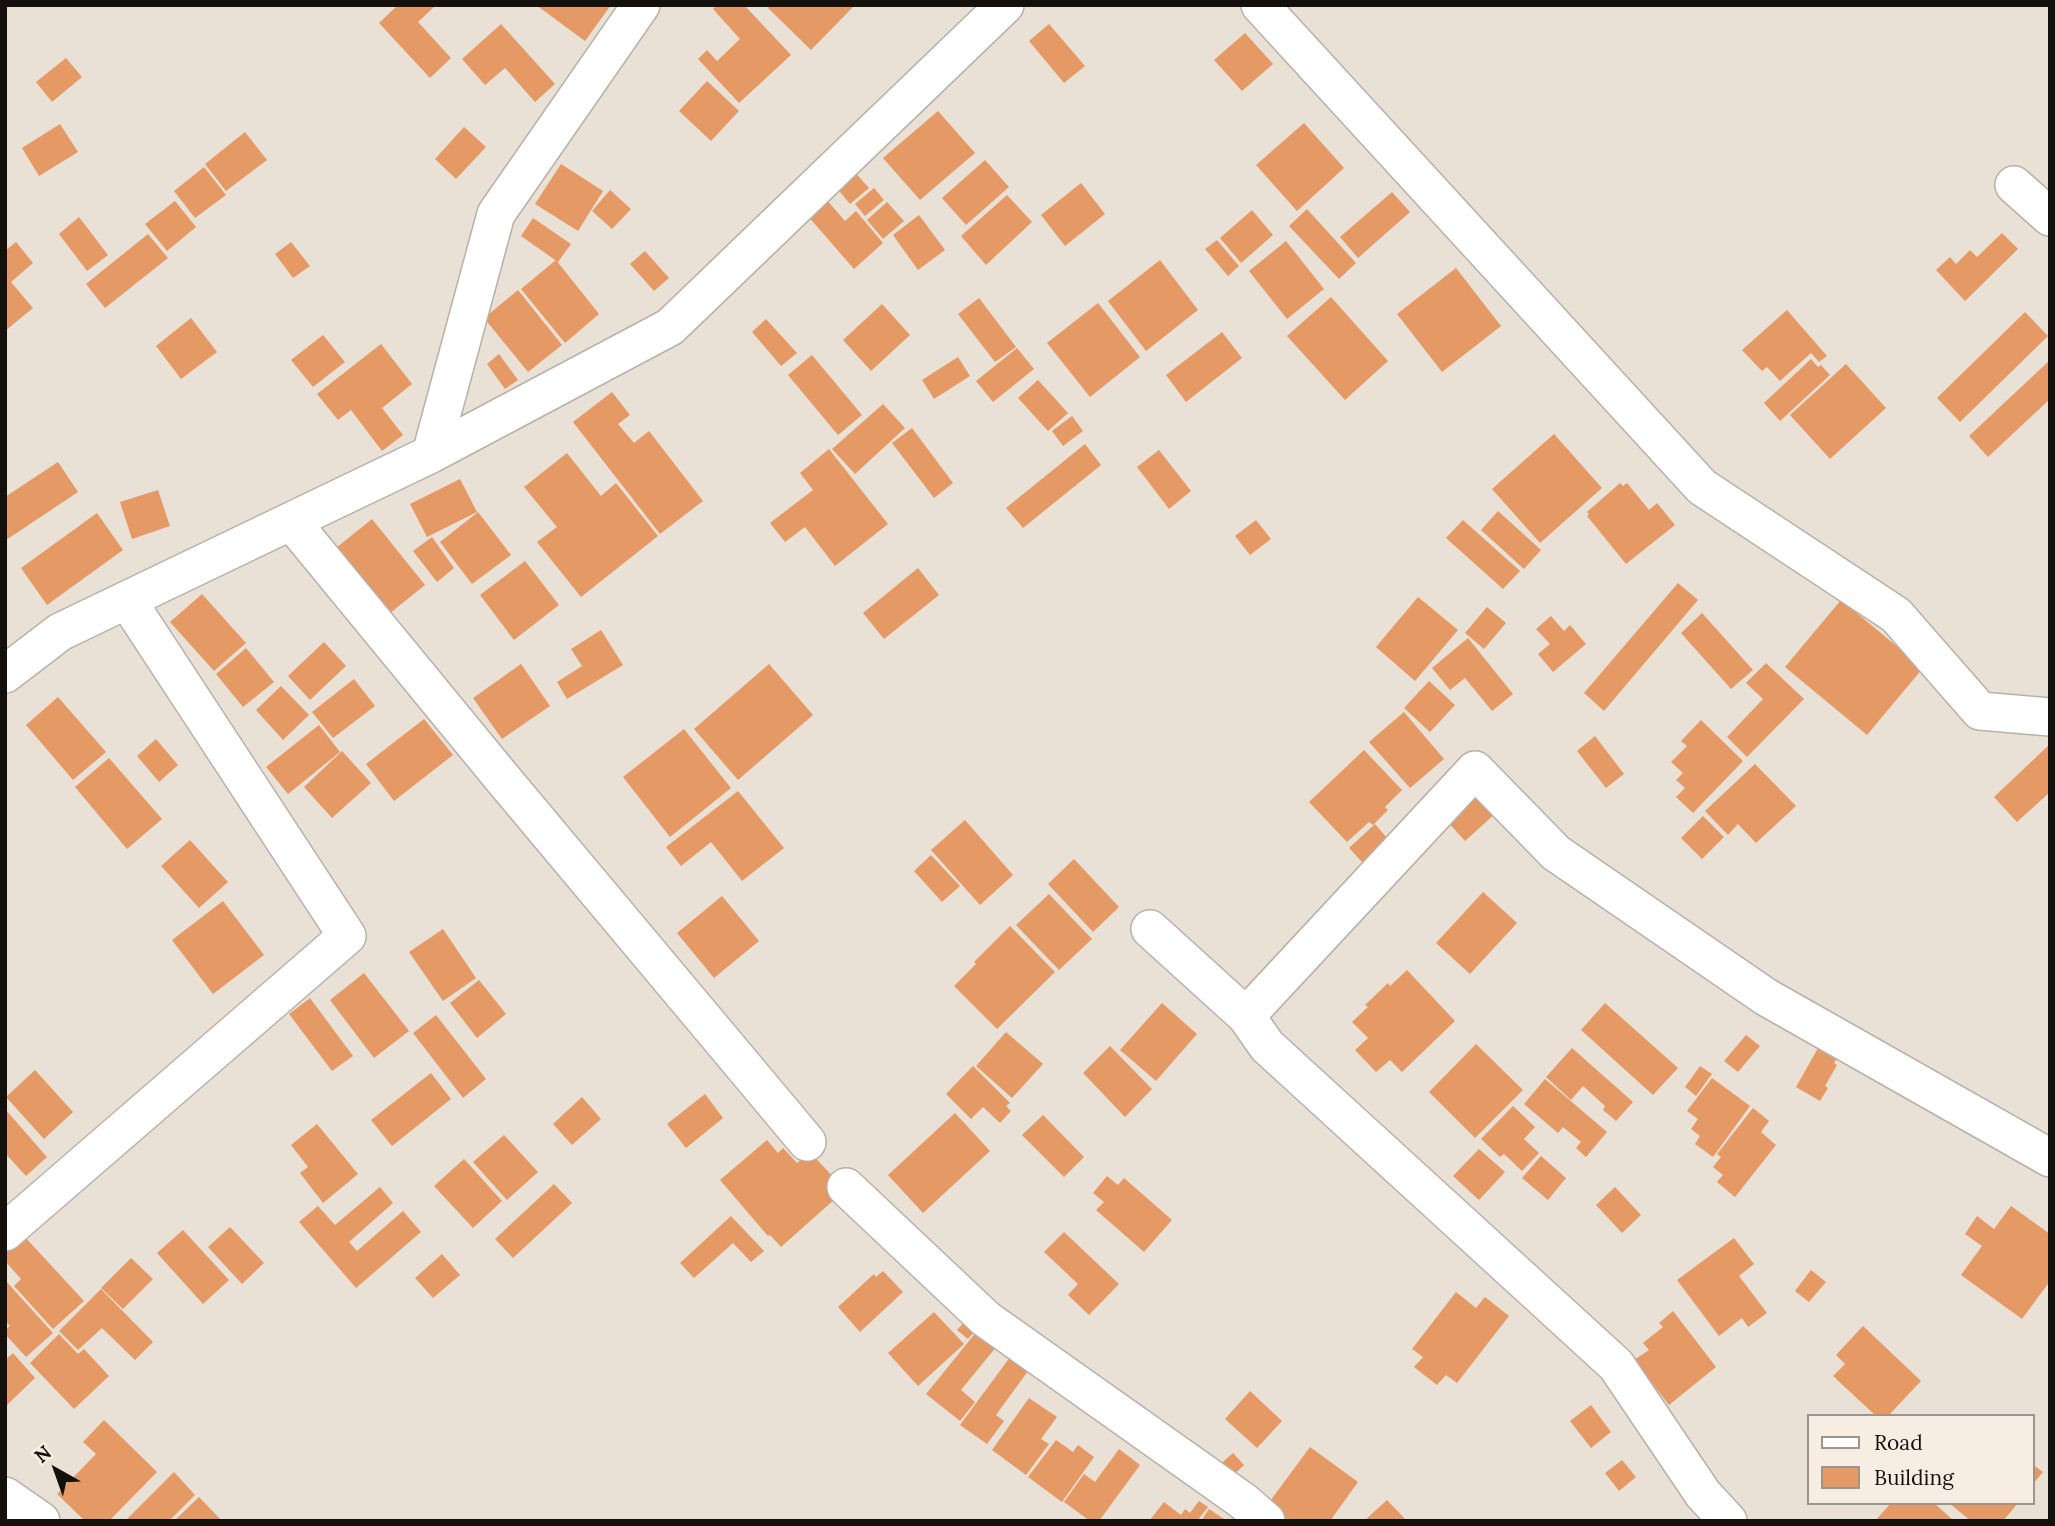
<!DOCTYPE html>
<html>
<head>
<meta charset="utf-8">
<style>
  body { margin:0 }
  #map { position:relative; width:2055px; height:1526px; overflow:hidden; background:#e9e0d6; font-family:Lora,serif }
  canvas { display:block }
  .frame { position:absolute; inset:0; border:7px solid #14110d; pointer-events:none }
  .legend { position:absolute; left:1807px; top:1414px; width:228px; height:91px; box-sizing:border-box; background:#f7ede3; border:2px solid #9c958d; margin:0; padding:9px 12px; list-style:none; font-size:21px; color:#14110d }
  .legend li { display:flex; align-items:center; gap:14px; height:35px }
  .legend b { width:35px; border:2px solid #9c958d }
  .north { position:absolute; left:21px; top:1435px; width:70px; height:70px; -webkit-text-stroke:5px #f7ede3; paint-order:stroke; rotate:320deg; font-size:19px; font-weight:700; line-height:28px; text-align:center; color:#14110d }
  .north::after { content:''; display:block; margin:auto; width:24px; height:32px; background:#14110d; clip-path:polygon(50% 0,100% 100%,50% 72%,0 100%) }
</style>
</head>
<body>
<div id="map">
<canvas width="2055" height="1526"></canvas>
<div class="frame"></div>
<ul class="legend">
<li><b style="height:9px;background:#fff"></b>Road</li>
<li><b style="height:19px;background:#e59964"></b>Building</li>
</ul>
<div class="north">N</div>
</div>
<script>
const context = document.querySelector('canvas').getContext('2d');
context.lineJoin = 'round';
function fill(path, color) { context.fillStyle = color; context.fill(path, 'evenodd'); }
const poly = rows => new Path2D(rows.map(r => 'M' + r).join(''));
function trace(path, color, width, dash) { context.strokeStyle = color; context.lineWidth = width; context.lineCap = dash ? 'butt' : 'round'; context.setLineDash(dash || []); context.stroke(path); }
fill(poly([
  [398,5,436,5,418,22,451,58,430,78,379,23],
  [536,5,611,5,585,41],
  [717,5,744,5,791,55,739,103,698,59,707,50,717,61,740,39,713,9],
  [771,5,855,5,811,50,768,8],
  [501,24,555,84,535,102,505,68,485,85,462,59],
  [1049,24,1085,66,1064,83,1029,41],
  [1245,33,1273,64,1242,91,1214,60],
  [66,58,82,77,52,102,36,82],
  [707,81,739,111,711,141,679,111],
  [938,111,975,153,920,200,883,158],
  [1304,123,1344,168,1297,211,1256,165],
  [60,124,78,152,39,176,22,148],
  [464,127,486,147,456,179,435,159],
  [245,132,267,160,226,191,205,164],
  [985,160,1009,187,966,225,942,198],
  [561,164,603,191,578,231,535,204],
  [204,167,226,195,195,218,174,191],
  [854,171,869,188,850,204,836,187],
  [1081,183,1105,214,1065,246,1041,215],
  [874,188,884,200,865,216,855,204],
  [610,190,631,209,612,229,592,211],
  [1392,192,1410,212,1358,258,1340,237],
  [1007,195,1032,222,986,265,961,236],
  [826,199,845,221,856,211,883,243,854,269,807,215],
  [175,201,196,227,167,251,145,224],
  [887,202,904,221,883,239,867,220],
  [1307,209,1356,263,1339,279,1289,226],
  [1252,210,1273,235,1241,263,1220,238],
  [919,215,945,250,918,270,893,235],
  [79,217,108,255,87,271,59,234],
  [533,218,571,244,558,262,521,236],
  [2002,233,2018,249,1965,301,1936,270,1950,257,1956,264,1970,250,1977,257],
  [148,234,168,258,105,308,86,284],
  [1217,240,1239,266,1228,276,1205,249],
  [1286,241,1324,289,1287,319,1249,271],
  [16,242,33,263,11,282,33,308,5,331,5,251],
  [291,242,310,266,293,278,275,254],
  [645,251,669,278,654,291,630,264],
  [556,260,599,314,565,343,521,289],
  [1160,260,1198,310,1146,351,1108,301],
  [1456,268,1501,326,1442,372,1397,314],
  [518,290,562,345,528,372,484,318],
  [1331,297,1388,361,1345,400,1287,336],
  [979,298,1016,347,995,362,958,314],
  [1098,303,1140,357,1090,397,1047,343],
  [882,304,910,335,871,371,843,340],
  [1787,310,1827,356,1819,362,1811,353,1780,381,1767,367,1762,371,1742,350],
  [2025,312,2048,336,1960,422,1937,398],
  [191,318,217,352,181,379,156,346],
  [766,319,797,353,781,366,752,332],
  [1222,332,1242,358,1186,402,1166,375],
  [323,335,345,362,313,387,291,360],
  [381,344,412,384,382,408,403,435,382,451,351,410,338,420,317,394],
  [1017,348,1034,369,993,402,976,381],
  [499,354,518,380,505,389,487,364],
  [812,355,862,415,838,435,788,375],
  [958,357,970,376,934,399,922,380],
  [1811,359,1818,367,1821,365,1830,375,1780,421,1764,403],
  [2050,360,2050,399,1988,457,1969,436],
  [1846,364,1886,408,1830,459,1790,415],
  [1038,380,1068,413,1048,431,1018,398],
  [612,392,630,415,618,424,634,443,649,431,703,501,660,534,573,422],
  [883,404,905,428,855,474,832,449],
  [1072,416,1083,431,1063,446,1052,431],
  [912,428,953,483,934,498,892,443],
  [1554,434,1602,488,1540,543,1492,489],
  [1085,444,1101,465,1023,528,1006,508],
  [829,449,888,524,835,566,805,527,785,542,770,523,813,490,800,473],
  [1159,450,1191,491,1169,509,1137,467],
  [567,453,601,496,616,483,658,536,581,597,537,542,557,527,524,487],
  [58,462,78,492,6,540,5,497],
  [460,479,477,512,427,537,410,504],
  [1620,483,1623,486,1627,483,1649,510,1657,503,1675,525,1626,564,1587,516,1589,514,1587,512],
  [158,490,170,526,132,539,120,502],
  [1498,511,1541,550,1524,569,1481,530],
  [478,512,511,555,472,584,440,542],
  [97,513,123,550,47,605,21,568],
  [372,519,425,585,389,614,336,548],
  [1256,520,1271,539,1250,555,1235,536],
  [1463,520,1520,571,1503,589,1446,538],
  [432,537,454,568,437,582,413,551],
  [525,561,559,605,514,640,480,595],
  [918,568,939,595,884,639,863,613],
  [1678,583,1698,600,1604,711,1584,693],
  [202,594,246,643,214,671,170,622],
  [1418,597,1458,630,1415,681,1376,647],
  [1841,600,1923,668,1867,735,1785,667],
  [1487,607,1506,623,1484,649,1465,633],
  [1702,613,1753,670,1731,689,1681,633],
  [1551,616,1564,631,1570,625,1586,644,1553,672,1538,654,1550,644,1536,629],
  [601,630,623,665,567,699,557,682,582,666,571,649],
  [1468,638,1513,694,1492,711,1465,678,1450,690,1432,668],
  [324,642,346,666,310,700,288,676],
  [246,648,274,682,243,707,216,674],
  [1766,663,1804,699,1747,757,1727,737,1763,699,1746,683],
  [521,664,550,706,502,739,473,698],
  [769,664,813,715,738,780,694,729],
  [354,679,375,706,333,738,312,712],
  [1429,681,1455,705,1430,732,1404,708],
  [281,686,309,715,283,740,256,710],
  [58,697,106,752,73,780,26,725],
  [1404,712,1444,759,1410,788,1369,742],
  [424,719,453,755,394,801,366,764],
  [1701,720,1743,761,1693,813,1676,797,1685,788,1676,780,1683,773,1671,762,1687,746,1681,741],
  [319,725,340,752,288,794,266,767],
  [684,729,731,788,670,837,623,777],
  [1595,736,1624,774,1606,788,1577,751],
  [156,739,178,765,159,782,137,756],
  [2050,744,2050,792,2017,822,1994,797],
  [1364,750,1402,790,1385,807,1388,810,1373,825,1369,822,1347,842,1309,802],
  [342,751,371,783,332,818,304,787],
  [109,758,162,819,127,849,75,787],
  [1755,764,1796,806,1756,843,1738,824,1728,835,1705,811],
  [738,791,784,848,742,881,711,842,681,866,666,847],
  [1478,791,1497,812,1465,841,1446,820],
  [1703,816,1724,837,1702,859,1681,838],
  [965,820,1013,875,980,905,931,850],
  [1375,824,1388,839,1363,863,1349,848],
  [190,840,228,882,199,908,161,866],
  [931,855,960,886,942,902,914,871],
  [1074,859,1119,907,1093,932,1048,884],
  [1483,892,1517,923,1470,974,1436,943],
  [1049,894,1092,939,1059,970,1016,925],
  [722,896,759,941,714,978,677,933],
  [223,901,264,955,213,994,172,940],
  [1010,926,1055,972,997,1029,954,986,976,964,974,962],
  [443,929,476,978,443,1001,409,952],
  [1407,970,1455,1021,1402,1072,1390,1060,1376,1072,1355,1050,1368,1038,1352,1022,1368,1007,1365,1005,1388,983,1390,986],
  [364,973,409,1031,374,1058,330,1000],
  [479,980,506,1014,477,1038,450,1003],
  [310,998,353,1056,332,1071,289,1014],
  [1162,1003,1197,1034,1156,1081,1120,1050],
  [1605,1003,1678,1068,1653,1095,1581,1030],
  [436,1015,486,1079,463,1098,413,1033],
  [1006,1032,1043,1064,1012,1098,976,1066],
  [1746,1035,1760,1046,1738,1072,1724,1061],
  [1821,1043,1838,1057,1834,1063,1837,1065,1825,1086,1828,1088,1820,1101,1796,1087],
  [1476,1044,1523,1090,1475,1138,1429,1092],
  [1110,1046,1152,1089,1125,1117,1083,1073],
  [1572,1048,1633,1102,1616,1121,1603,1110,1605,1106,1583,1086,1571,1100,1546,1077],
  [973,1066,1010,1103,1006,1106,1011,1111,1000,1123,983,1107,971,1119,946,1094],
  [1700,1066,1712,1074,1696,1096,1685,1087],
  [35,1070,73,1112,44,1139,6,1097],
  [431,1073,451,1099,392,1146,371,1120],
  [1712,1078,1750,1106,1713,1157,1695,1144,1700,1136,1691,1129,1698,1119,1687,1111],
  [1545,1079,1607,1132,1586,1157,1576,1148,1581,1142,1563,1127,1558,1133,1524,1104],
  [705,1094,723,1118,686,1148,667,1124],
  [582,1097,601,1119,572,1145,553,1124],
  [1513,1106,1535,1127,1524,1139,1539,1153,1522,1171,1504,1154,1500,1157,1481,1139],
  [1753,1108,1769,1121,1761,1132,1776,1145,1735,1197,1717,1182,1723,1175,1713,1167,1721,1157,1717,1154],
  [5,1109,47,1157,26,1176,5,1153],
  [955,1113,990,1151,923,1213,888,1175],
  [1043,1115,1084,1157,1064,1177,1022,1135],
  [317,1124,358,1174,323,1203,300,1173,308,1167,291,1145],
  [504,1135,538,1172,507,1200,473,1162],
  [767,1140,778,1153,783,1148,797,1163,810,1152,845,1190,781,1247,770,1235,768,1236,720,1180],
  [1479,1149,1505,1172,1479,1200,1453,1176],
  [1541,1156,1566,1178,1548,1200,1522,1178],
  [464,1159,502,1201,473,1228,434,1186],
  [1107,1176,1118,1185,1124,1178,1172,1220,1144,1252,1096,1210,1104,1202,1093,1193],
  [554,1184,572,1203,513,1258,495,1239],
  [380,1187,393,1203,349,1242,357,1251,403,1211,421,1232,356,1288,299,1222,318,1206,335,1225],
  [1615,1187,1641,1215,1622,1233,1596,1205],
  [2011,1206,2050,1234,2050,1281,2022,1319,1961,1275,1982,1246,1965,1234,1977,1216,1994,1229],
  [731,1216,764,1251,751,1262,733,1243,694,1278,680,1263],
  [230,1227,264,1263,242,1284,208,1247],
  [183,1230,229,1280,203,1304,157,1253],
  [1064,1232,1119,1284,1089,1315,1068,1295,1078,1284,1044,1252],
  [23,1235,84,1301,53,1329,14,1286,21,1279,5,1261,5,1251],
  [1734,1238,1754,1264,1739,1276,1767,1313,1748,1327,1742,1318,1719,1336,1677,1280],
  [442,1254,460,1275,433,1298,415,1278],
  [131,1258,153,1279,123,1309,101,1288],
  [1811,1270,1826,1282,1809,1302,1795,1291],
  [883,1271,903,1292,860,1332,838,1307,874,1274,876,1277],
  [5,1280,53,1333,26,1357,5,1334,5,1330,10,1326,5,1321],
  [101,1289,153,1342,135,1360,102,1328,78,1350,59,1331],
  [1456,1292,1476,1308,1485,1297,1509,1316,1457,1383,1446,1375,1437,1385,1414,1367,1423,1357,1412,1349],
  [1673,1311,1716,1367,1669,1405,1634,1360,1649,1350,1643,1343,1663,1327,1659,1323],
  [934,1312,964,1344,918,1386,888,1353],
  [968,1318,978,1327,968,1339,957,1330],
  [982,1325,1001,1341,961,1390,975,1402,960,1421,926,1394],
  [1863,1326,1921,1381,1888,1416,1876,1416,1833,1376,1845,1364,1836,1355],
  [59,1334,78,1354,84,1349,109,1376,74,1409,30,1363],
  [13,1353,35,1378,7,1405,5,1360],
  [1013,1353,1031,1367,996,1415,1004,1421,987,1444,960,1425],
  [1250,1391,1282,1421,1257,1448,1225,1419],
  [1029,1398,1057,1417,1041,1439,1049,1444,1026,1475,992,1450],
  [1591,1405,1611,1432,1591,1448,1570,1421],
  [104,1420,157,1472,109,1521,85,1521,57,1494,96,1454,83,1442],
  [1056,1440,1073,1452,1078,1445,1094,1457,1062,1502,1028,1477],
  [1310,1447,1358,1482,1330,1521,1283,1521,1265,1508],
  [1119,1449,1140,1465,1099,1521,1090,1521,1064,1502,1084,1474,1095,1482],
  [1233,1453,1244,1465,1226,1482,1215,1469],
  [1622,1460,1636,1477,1619,1491,1605,1473],
  [2032,1464,2043,1472,2032,1485],
  [174,1472,195,1495,169,1521,125,1521],
  [199,1497,222,1521,174,1521],
  [1387,1500,1407,1521,1364,1521],
  [1199,1501,1208,1507,1197,1521,1149,1521,1164,1502,1181,1515,1185,1509,1190,1513],
  [1891,1503,1934,1503,1954,1521,1875,1521],
  [1949,1503,2018,1503,2003,1521,1971,1521],
  [1209,1509,1227,1521,1201,1521]
]), '#e59964');
const minor = poly([
  [1260,5,1702,487,1896,615,1980,711,2050,717],
  [2014,185,2050,217],
  [431,454,496,214,641,5],
  [291,521,503,779,807,1142],
  [5,674,60,632,431,454,670,327,1005,5],
  [1150,929,1246,1016,1267,1046,1616,1365,1703,1494,1728,1521],
  [1246,1016,1475,770,1556,853,1766,997,2050,1158],
  [846,1187,986,1319,1243,1501,1266,1521],
  [5,1232,347,936,127,600],
  [5,1496,41,1521]
]);
trace(minor, '#b9b0a7', 40);
trace(minor, '#fff', 37);
</script>
</body>
</html>
